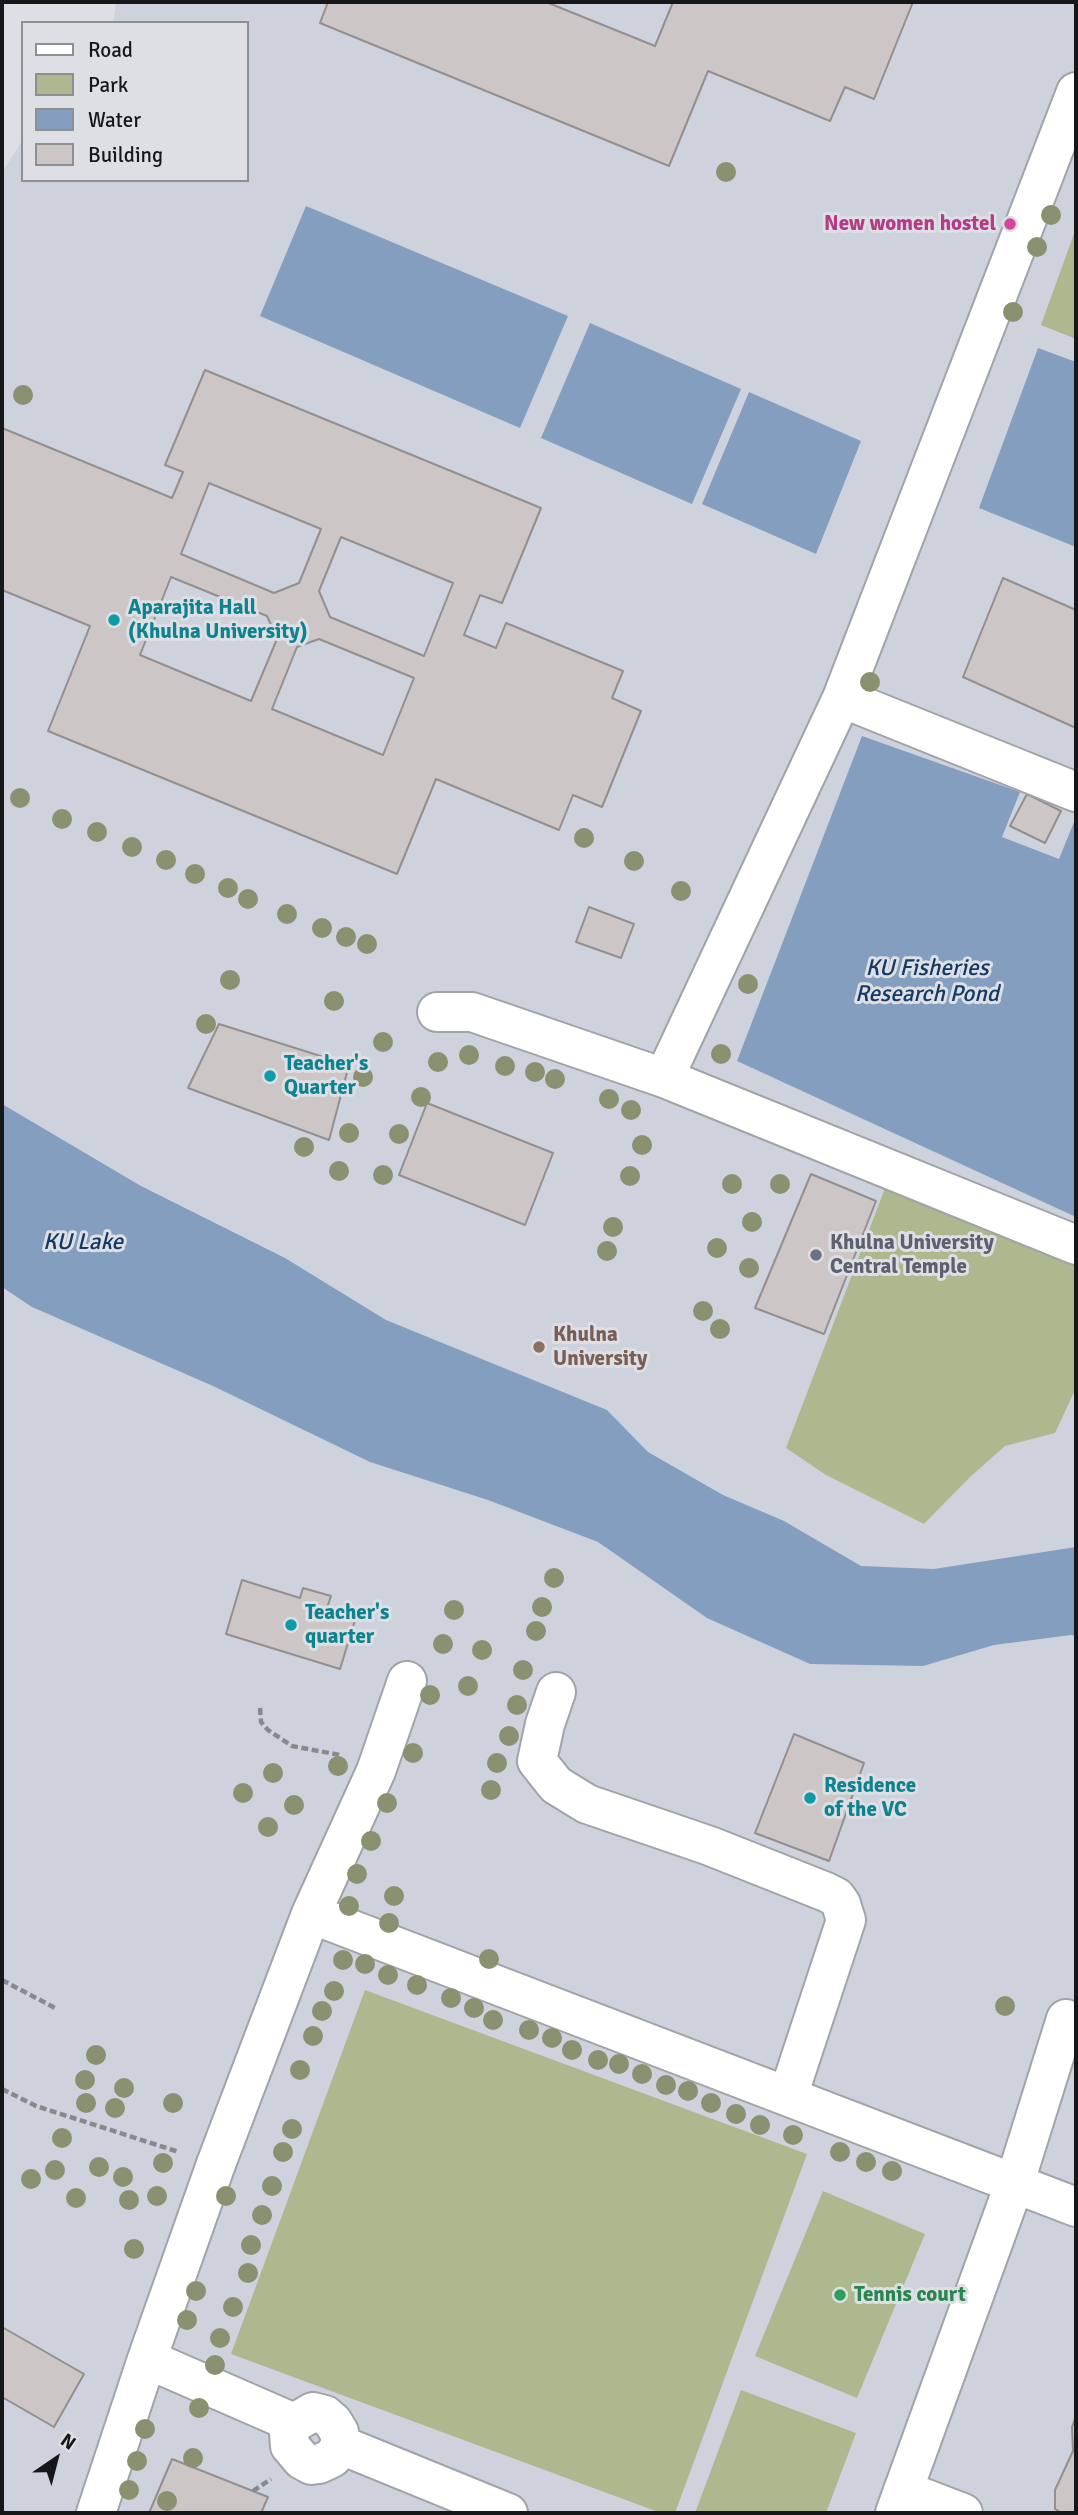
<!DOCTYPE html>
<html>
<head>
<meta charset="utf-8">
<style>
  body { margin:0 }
  #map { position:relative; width:1078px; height:2515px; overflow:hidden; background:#dddfe4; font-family:Signika,sans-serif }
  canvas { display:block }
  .frame { position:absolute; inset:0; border:4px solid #161718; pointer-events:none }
  .legend { position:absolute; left:21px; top:21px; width:228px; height:161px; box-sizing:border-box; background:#dddfe4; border:2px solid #8d8f92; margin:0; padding:9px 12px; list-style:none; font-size:21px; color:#161718 }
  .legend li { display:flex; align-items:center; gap:14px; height:35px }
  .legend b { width:35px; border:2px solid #8d8f92 }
  .north { position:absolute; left:21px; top:2424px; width:70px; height:70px; -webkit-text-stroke:5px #dddfe4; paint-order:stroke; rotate:35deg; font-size:19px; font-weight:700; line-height:28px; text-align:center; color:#161718 }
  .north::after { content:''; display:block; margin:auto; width:24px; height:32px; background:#161718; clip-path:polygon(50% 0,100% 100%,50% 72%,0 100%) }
</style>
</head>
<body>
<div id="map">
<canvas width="1078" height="2515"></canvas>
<div class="frame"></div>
<ul class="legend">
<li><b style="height:9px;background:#fff"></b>Road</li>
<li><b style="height:19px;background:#adb88f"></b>Park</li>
<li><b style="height:19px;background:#849ebf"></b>Water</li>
<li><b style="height:19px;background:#ccc7c6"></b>Building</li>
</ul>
<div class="north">N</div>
</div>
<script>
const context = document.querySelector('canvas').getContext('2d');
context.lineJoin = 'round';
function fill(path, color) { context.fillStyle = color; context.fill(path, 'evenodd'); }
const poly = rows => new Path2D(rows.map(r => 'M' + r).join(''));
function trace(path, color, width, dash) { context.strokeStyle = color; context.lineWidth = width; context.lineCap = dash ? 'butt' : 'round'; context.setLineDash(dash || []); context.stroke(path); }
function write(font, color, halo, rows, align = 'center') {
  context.font = font + ' Signika,sans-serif'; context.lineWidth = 6; context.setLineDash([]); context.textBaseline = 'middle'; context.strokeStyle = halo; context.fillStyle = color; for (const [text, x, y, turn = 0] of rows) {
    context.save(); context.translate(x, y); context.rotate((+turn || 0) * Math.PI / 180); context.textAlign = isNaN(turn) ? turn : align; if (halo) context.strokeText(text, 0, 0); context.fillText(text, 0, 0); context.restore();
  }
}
fill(poly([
  [116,2,1076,2,1076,2513,2,2513,2,173,23,139,23,180,247,180,247,23,113,23]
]), '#ced2dd');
fill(poly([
  [1076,228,1076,339,1041,325],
  [887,1183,1076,1259,1076,1388,1055,1433,1005,1446,970,1477,924,1524,826,1475,786,1448],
  [365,1990,807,2154,675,2513,661,2513,231,2354],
  [823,2191,925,2234,857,2398,755,2356],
  [741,2390,856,2433,826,2513,695,2513]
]), '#adb88f');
fill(poly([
  [306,206,568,316,520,428,260,316],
  [590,323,741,389,692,504,541,438],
  [1038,348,1076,362,1076,547,979,508],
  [749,392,861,441,816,554,702,504],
  [862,736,1020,792,1002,837,1059,859,1074,822,1076,823,1076,1217,737,1061],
  [2,1104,141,1186,285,1258,386,1320,607,1410,648,1452,723,1495,784,1521,861,1566,934,1569,1076,1547,1076,1636,1071,1635,994,1645,923,1666,810,1664,707,1618,598,1542,488,1500,370,1462,213,1386,32,1307,2,1287]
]), '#849ebf');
const building = poly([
  [328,2,546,2,655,46,673,2,913,2,874,99,845,87,830,121,708,71,669,166,320,23,328,2],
  [205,370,541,508,502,603,480,595,464,635,496,648,506,623,623,671,612,698,641,711,602,807,573,795,559,830,436,779,397,874,48,731,90,626,2,590,2,428,172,498,183,472,165,465,205,370],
  [209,483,321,529,299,583,274,593,181,554,209,483],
  [341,537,453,583,424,656,330,617,319,591,341,537],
  [171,577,267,616,277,639,251,701,140,655,171,577],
  [319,639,414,678,383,755,272,709,297,647,319,639],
  [1003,578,1076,610,1076,728,963,677,1003,578],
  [1027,794,1061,811,1045,843,1010,826,1027,794],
  [589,907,634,924,621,958,576,942,589,907],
  [219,1024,349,1065,329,1140,188,1088,219,1024],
  [427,1103,553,1153,525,1225,399,1175,427,1103],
  [811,1174,876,1201,824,1334,755,1308,811,1174],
  [242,1580,300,1598,303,1588,331,1596,327,1608,356,1617,340,1669,226,1634,242,1580],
  [794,1734,864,1763,829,1861,755,1833,794,1734],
  [2,2327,84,2374,54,2427,2,2397,2,2327],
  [1076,2416,1076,2513,1062,2513,1055,2509,1055,2490,1073,2451,1072,2427,1076,2416],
  [172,2459,268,2497,261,2513,149,2513,172,2459]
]);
fill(building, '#ccc7c6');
trace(building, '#948f8e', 2);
const minor = poly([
  [842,698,1076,792],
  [437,1012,472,1012,664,1078,1076,1245],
  [664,1078,842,698,1076,92],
  [556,1692,545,1724,537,1761,556,1785,587,1804,710,1846,826,1892,836,1897,841,1904,846,1920,788,2096],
  [311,1914,1076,2207],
  [147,2359,294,2423],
  [313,2412,325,2415,333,2422,339,2432,341,2445,332,2458,319,2464,311,2465,302,2460,290,2446,289,2433,294,2423,313,2412],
  [341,2445,508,2513],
  [903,2490,963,2513],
  [96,2513,147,2359,216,2164,311,1914,376,1771,407,1681],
  [895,2513,1014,2185,1066,2019]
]);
trace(minor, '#a1a3a7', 42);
trace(poly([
  [260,1708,261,1722,268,1730,292,1746,340,1755],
  [2,1980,57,2009],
  [2,2089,36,2106,179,2152],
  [253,2491,271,2479]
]), '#87898c', 4.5, [7, 3.5]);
trace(minor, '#fff', 38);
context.fillStyle = '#8a9170';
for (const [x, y] of [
  [726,172],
  [1051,215],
  [1037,247],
  [1013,312],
  [23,395],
  [870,682],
  [20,798],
  [62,819],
  [97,832],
  [584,838],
  [132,847],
  [166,860],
  [634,861],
  [195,874],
  [228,888],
  [681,891],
  [248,899],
  [287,914],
  [322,928],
  [346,937],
  [367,944],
  [230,980],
  [748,984],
  [334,1001],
  [206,1024],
  [383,1042],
  [721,1054],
  [469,1055],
  [438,1062],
  [505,1066],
  [535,1072],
  [363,1077],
  [555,1079],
  [421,1097],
  [609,1099],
  [631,1110],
  [349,1133],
  [399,1134],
  [642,1145],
  [304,1147],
  [339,1171],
  [383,1175],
  [630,1176],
  [732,1184],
  [780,1184],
  [752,1222],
  [613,1227],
  [717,1248],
  [607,1251],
  [749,1268],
  [703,1311],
  [720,1329],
  [554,1578],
  [542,1607],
  [454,1610],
  [536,1631],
  [443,1644],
  [482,1650],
  [523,1670],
  [468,1686],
  [430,1695],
  [517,1705],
  [509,1736],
  [413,1753],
  [497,1763],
  [338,1766],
  [273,1773],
  [491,1790],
  [243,1793],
  [387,1803],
  [294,1805],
  [268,1827],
  [371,1841],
  [357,1874],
  [394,1896],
  [349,1906],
  [389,1923],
  [489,1959],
  [343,1960],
  [365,1964],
  [388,1975],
  [417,1985],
  [334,1991],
  [451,1998],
  [1005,2006],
  [474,2008],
  [322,2011],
  [493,2020],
  [529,2030],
  [313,2036],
  [552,2038],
  [572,2050],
  [96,2055],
  [598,2060],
  [619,2064],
  [300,2070],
  [642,2074],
  [85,2080],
  [666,2085],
  [124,2088],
  [688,2091],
  [86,2103],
  [173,2103],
  [711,2103],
  [115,2108],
  [736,2114],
  [760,2125],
  [292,2129],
  [793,2135],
  [62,2138],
  [283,2152],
  [840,2152],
  [866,2162],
  [163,2163],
  [99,2167],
  [55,2170],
  [892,2171],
  [123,2177],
  [31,2179],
  [272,2186],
  [157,2196],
  [226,2196],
  [76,2198],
  [129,2200],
  [262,2215],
  [251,2245],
  [134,2249],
  [248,2273],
  [196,2291],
  [233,2307],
  [187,2320],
  [220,2338],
  [215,2365],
  [199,2408],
  [145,2429],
  [193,2458],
  [137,2461],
  [129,2490],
  [167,2501]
]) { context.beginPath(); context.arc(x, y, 10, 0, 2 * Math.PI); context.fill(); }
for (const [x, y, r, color] of [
  [1010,224,7,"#d1479c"],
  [114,620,7,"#0f9aa8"],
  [270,1076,7,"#0f9aa8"],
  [816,1255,7,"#6b7280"],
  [539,1347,7,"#8d6e63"],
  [291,1625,7,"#0f9aa8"],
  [810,1798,7,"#0f9aa8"],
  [840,2295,7,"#2e9e5b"]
]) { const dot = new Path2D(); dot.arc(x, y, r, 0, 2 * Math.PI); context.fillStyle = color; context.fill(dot); trace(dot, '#dddfe4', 2.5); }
write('bold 21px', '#b23c85', '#dddfe4', [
  ["New women hostel",996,224]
], 'right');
write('bold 21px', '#0d838f', '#dddfe4', [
  ["Aparajita Hall",128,608],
  ["(Khulna University)",128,632],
  ["Teacher's",284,1064],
  ["Quarter",284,1088],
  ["Teacher's",305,1613],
  ["quarter",305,1637],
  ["Residence",824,1786],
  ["of the VC",824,1810]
], 'left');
write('bold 21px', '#5b616d', '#dddfe4', [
  ["Khulna University",830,1243],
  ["Central Temple",830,1267]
], 'left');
write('bold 21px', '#785e54', '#dddfe4', [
  ["Khulna",553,1335],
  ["University",553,1359]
], 'left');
write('bold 21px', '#27864d', '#dddfe4', [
  ["Tennis court",854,2295]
], 'left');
write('italic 23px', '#153965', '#dddfe4', [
  ["KU Fisheries",927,969],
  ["Research Pond",927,995],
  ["KU Lake",83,1243]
]);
</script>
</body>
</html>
